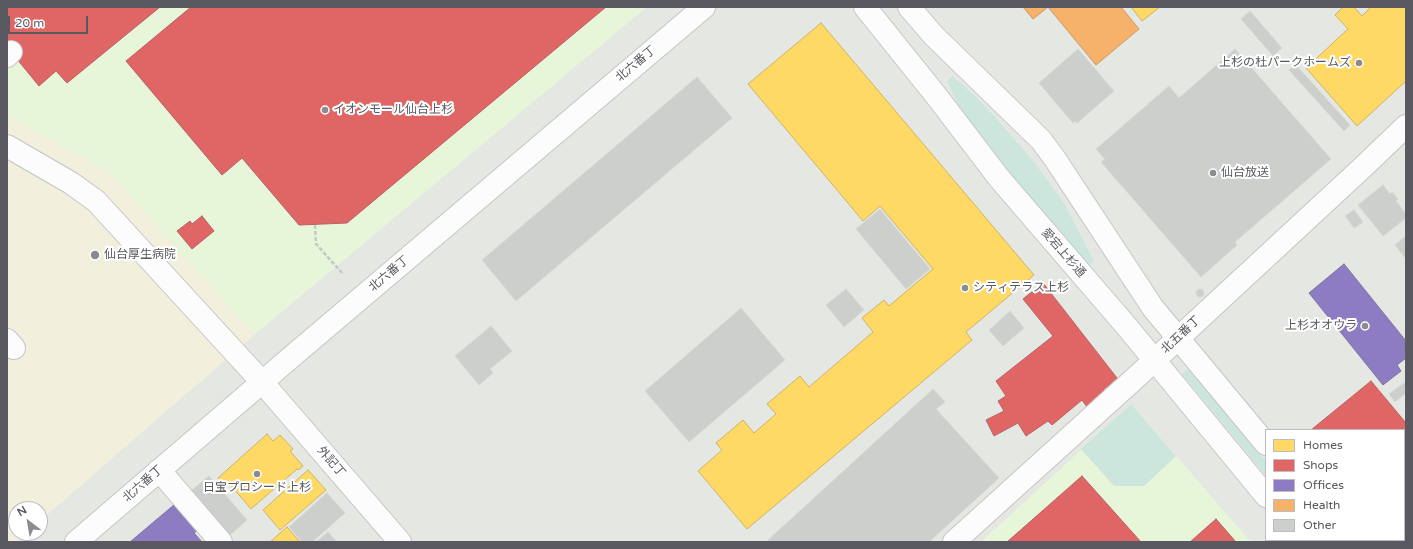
<!DOCTYPE html>
<html>
<head>
<meta charset="utf-8">
<style>
  body { margin:0 }
  #map { position:relative; width:1413px; height:549px; overflow:hidden; background:#e5e8e2; font-family:"Varela Round",sans-serif }
  canvas { display:block }
  .frame { position:absolute; inset:0; border:8px solid #5a5860; pointer-events:none }
  .legend { position:absolute; left:1265px; top:429px; width:140px; height:112px; box-sizing:border-box; background:#fff; border:1px solid #bdbcbf; margin:0; padding:5px 7px; list-style:none; font-size:12px; color:#5a5860 }
  .legend li { display:flex; align-items:center; gap:8px; height:20px }
  .legend b { width:20px; border:1px solid #bdbcbf }
  .north { position:absolute; left:8px; top:501px; width:40px; height:40px; box-sizing:border-box; background:#fff; border:1px solid #bdbcbf; border-radius:50%; rotate:329deg; font-size:11px; font-weight:700; line-height:16px; text-align:center; color:#5a5860 }
  .north::after { content:''; display:block; margin:auto; width:14px; height:18px; background:#8b8a8e; clip-path:polygon(50% 0,100% 100%,50% 72%,0 100%) }
  .scale { position:absolute; left:8px; top:16px; width:80px; height:18px; box-sizing:border-box; border:2px solid #5a5860; border-top:0; padding-left:5px; font-size:12px; line-height:14px; white-space:nowrap; color:#5a5860; -webkit-text-stroke:3px #fff; paint-order:stroke }
</style>
</head>
<body>
<div id="map">
<canvas width="1413" height="549"></canvas>
<div class="frame"></div>
<ul class="legend">
<li><b style="height:11px;background:#ffd966"></b>Homes</li>
<li><b style="height:11px;background:#e06666"></b>Shops</li>
<li><b style="height:11px;background:#8e7cc3"></b>Offices</li>
<li><b style="height:11px;background:#f6b26b"></b>Health</li>
<li><b style="height:11px;background:#cdcfcc"></b>Other</li>
</ul>
<div class="north">N</div>
<div class="scale">20 m</div>
</div>
<script>
const context = document.querySelector('canvas').getContext('2d');
context.lineJoin = 'round';
function fill(path, color) { context.fillStyle = color; context.fill(path, 'evenodd'); }
const poly = rows => new Path2D(rows.map(r => 'M' + r).join(''));
function trace(path, color, width, dash) { context.strokeStyle = color; context.lineWidth = width; context.lineCap = dash ? 'butt' : 'round'; context.setLineDash(dash || []); context.stroke(path); }
function write(font, color, halo, rows, align = 'center') {
  context.font = font + ' "Varela Round","Noto Sans JP",sans-serif'; context.lineWidth = 4; context.setLineDash([]); context.textBaseline = 'middle'; context.strokeStyle = halo; context.fillStyle = color; for (const [text, x, y, turn = 0] of rows) {
    context.save(); context.translate(x, y); context.rotate((+turn || 0) * Math.PI / 180); context.textAlign = isNaN(turn) ? turn : align; if (halo) context.strokeText(text, 0, 0); context.fillText(text, 0, 0); context.restore();
  }
}
fill(poly([
  [7,7,647,7,254,335,111,174,11,117,7,113],
  [1131,404,1251,542,981,542]
]), '#e7f5d8');
fill(poly([
  [7,113,11,117,111,174,254,335,40,521,40,509,16,509,16,533,26,533,16,542,7,542]
]), '#f2efdc');
fill(poly([
  [952,76,974,95,994,116,1031,158,1064,203,1094,261,1088,266,1005,173,975,132,959,106,947,81],
  [1189,368,1266,462,1266,476,1182,374],
  [1131,404,1176,456,1144,486,1114,486,1081,449]
]), '#cde6dd');
const homes = poly([
  [1131,7,1160,7,1142,21,1131,7],
  [1343,7,1354,7,1362,16,1371,7,1406,7,1406,81,1357,126,1306,68,1348,29,1335,15,1343,7],
  [821,23,1034,275,966,332,972,340,747,529,698,471,722,450,716,443,743,420,754,433,776,414,767,404,800,376,809,387,873,332,862,318,884,300,889,306,933,269,880,206,863,221,748,84,821,23],
  [267,434,273,441,280,435,293,449,290,451,303,466,298,470,297,469,251,509,229,483,225,486,218,478,267,434],
  [308,470,326,490,280,530,263,510,308,470],
  [287,527,300,542,270,542,287,527]
]);
fill(homes, '#ffd966');
trace(homes, '#ceb264', 1);
const shops = poly([
  [7,7,160,7,67,83,56,71,39,86,7,47,7,7],
  [191,7,606,7,347,223,299,225,242,158,222,175,126,61,191,7],
  [202,216,214,231,192,249,177,231,190,221,192,224,202,216],
  [1043,283,1117,378,1103,390,1105,393,1087,407,1082,400,1052,425,1048,421,1026,436,1018,423,994,436,986,420,1004,411,998,401,1006,396,996,381,1053,336,1023,299,1043,283],
  [1371,381,1406,423,1406,542,1402,542,1400,540,1404,540,1404,430,1311,430,1371,381],
  [1082,476,1141,542,1007,542,1082,476],
  [1216,519,1236,542,1190,542,1216,519]
]);
fill(shops, '#e06666');
trace(shops, '#b86264', 1);
const offices = poly([
  [1344,264,1406,341,1406,358,1397,365,1401,371,1383,385,1309,293,1344,264],
  [175,504,198,530,194,533,202,542,130,542,175,504]
]);
fill(offices, '#8e7cc3');
trace(offices, '#7e71a5', 1);
const health = poly([
  [1023,7,1048,7,1033,19,1023,7],
  [1048,7,1121,7,1139,29,1096,65,1048,7]
]);
fill(health, '#f6b26b');
trace(health, '#c79768', 1);
const building = poly([
  [1250,11,1282,48,1273,56,1241,19,1250,11],
  [1078,49,1114,91,1077,123,1075,121,1073,123,1039,83,1078,49],
  [1235,49,1331,159,1235,242,1237,245,1201,277,1101,162,1105,159,1096,149,1169,86,1179,98,1235,49],
  [1296,65,1350,125,1344,131,1289,70,1296,65],
  [697,77,732,118,516,301,482,260,697,77],
  [1383,185,1390,194,1392,192,1398,199,1396,201,1406,214,1406,218,1383,236,1358,205,1383,185],
  [880,209,930,269,906,289,856,229,880,209],
  [1354,210,1363,222,1354,228,1345,216,1354,210],
  [1406,236,1406,259,1395,245,1406,236],
  '1196 293a4 4 0 1 1 8 0a4 4 0 1 1-8 0Z',
  [846,289,864,310,844,327,826,305,846,289],
  [741,308,785,360,689,442,645,391,741,308],
  [1010,311,1024,328,1003,346,989,330,1010,311],
  [491,326,512,351,490,369,493,373,479,385,455,356,491,326],
  [1404,383,1406,386,1406,393,1395,402,1389,394,1404,383],
  [933,389,945,402,936,409,999,478,929,542,766,542,933,389],
  [209,476,247,520,229,536,191,491,209,476],
  [327,493,345,513,312,542,302,542,289,527,327,493],
  [328,532,337,542,316,542,328,532]
]);
fill(building, '#cdcfcc');
trace(building, '#d4d8d1', 1);
const minor = poly([
  [865,7,938,98,999,178,1128,328,1266,496],
  [909,7,934,36,1041,140,1055,159,1153,308,1266,444],
  [7,56,11,52],
  [7,146,71,183,96,201,262,382,400,542],
  [7,340,14,348],
  [159,470,221,542],
  [1303,540,1304,542],
  [1345,540,1347,542],
  [76,542,296,353,704,7],
  [954,542,1132,381,1362,168,1406,126]
]);
trace(minor, '#c5c5c6', 24);
trace(poly([
  [315,225,316,244,343,274]
]), '#c3c8c9', 2.5, [4, 2]);
trace(minor, '#fbfcfb', 22);
for (const [x, y, r, color] of [
  [1359,63,4,"#8b8a8e"],
  [325,110,4,"#8b8a8e"],
  [1213,173,4,"#8b8a8e"],
  [95,255,5,"#8b8a8e"],
  [965,288,4,"#8b8a8e"],
  [1365,326,4,"#8b8a8e"],
  [257,474,4,"#8b8a8e"]
]) { const dot = new Path2D(); dot.arc(x, y, r, 0, 2 * Math.PI); context.fillStyle = color; context.fill(dot); trace(dot, '#fff', 1.5); }
write('12px', '#5a5860', '#fff', [
  ["上杉の杜パークホームズ",1351,63,"right"],
  ["イオンモール仙台上杉",333,110],
  ["仙台放送",1221,173],
  ["仙台厚生病院",104,255],
  ["シティテラス上杉",973,288],
  ["上杉オオウラ",1357,326,"right"],
  ["日宝プロシード上杉",257,488,"center"]
], 'left');
write('12px', '#5a5860', '#fff', [
  ["北六番丁",636,64,-40],
  ["愛宕上杉通",1063,253,49],
  ["北六番丁",389,274,-40],
  ["北五番丁",1181,335,-43],
  ["外記丁",331,462,49],
  ["北六番丁",143,484,-41]
]);
</script>
</body>
</html>
